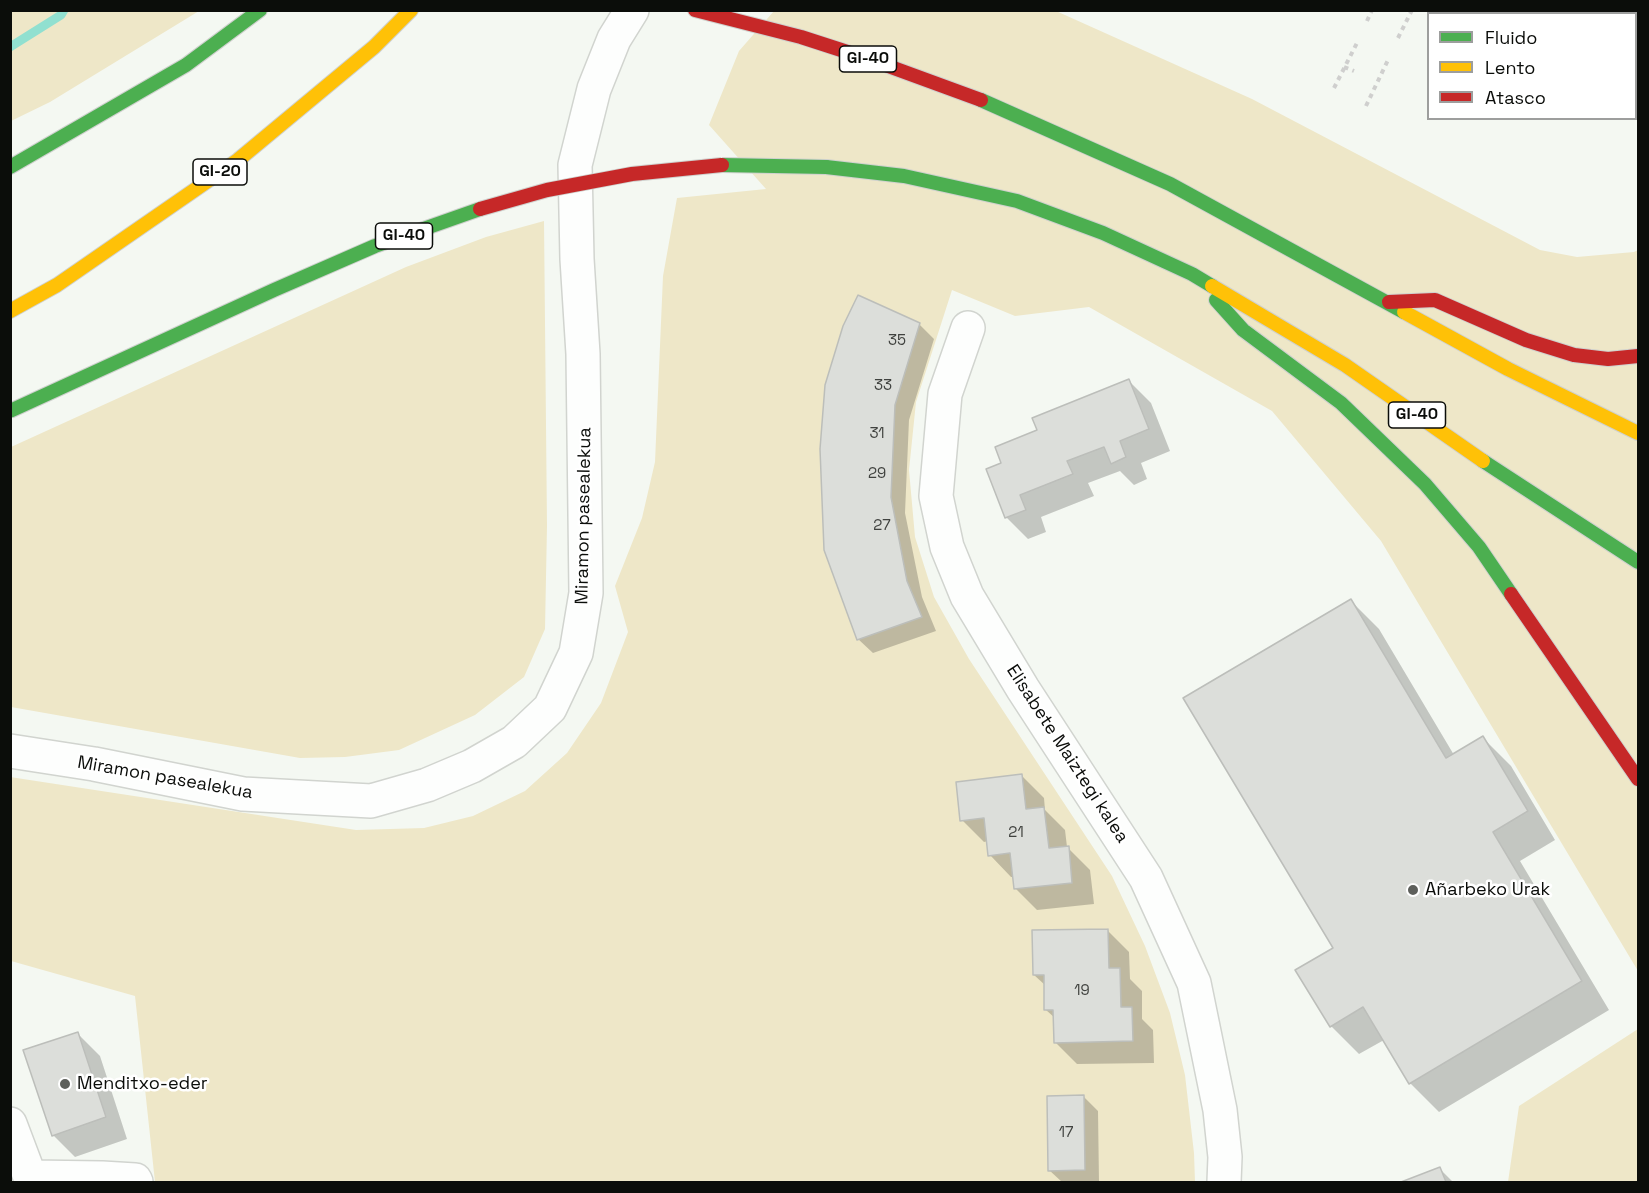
<!DOCTYPE html>
<html>
<head>
<meta charset="utf-8">
<style>
  body { margin:0 }
  #map { position:relative; width:1649px; height:1193px; overflow:hidden; background:#f4f8f2; font-family:"Space Grotesk",sans-serif }
  canvas { display:block }
  .frame { position:absolute; inset:0; border:12px solid #0b0d0a; pointer-events:none }
  .legend { position:absolute; left:1427px; top:12px; width:210px; height:108px; box-sizing:border-box; background:#fff; border:2px solid #9d9e9d; margin:0; padding:8px 10px; list-style:none; font-size:18px; color:#0b0d0a }
  .legend li { display:flex; align-items:center; gap:12px; height:30px }
  .legend b { width:30px; border:2px solid #9d9e9d }
</style>
</head>
<body>
<div id="map">
<canvas width="1649" height="1193"></canvas>
<div class="frame"></div>
<ul class="legend">
<li><b style="height:8px;background:#4caf50"></b>Fluido</li>
<li><b style="height:8px;background:#ffc107"></b>Lento</li>
<li><b style="height:8px;background:#c62828"></b>Atasco</li>
</ul>
</div>
<script>
const context = document.querySelector('canvas').getContext('2d');
context.lineJoin = 'round';
function fill(path, color) { context.fillStyle = color; context.fill(path, 'evenodd'); }
const poly = rows => new Path2D(rows.map(r => 'M' + r).join(''));
function trace(path, color, width, dash) { context.strokeStyle = color; context.lineWidth = width; context.lineCap = dash ? 'butt' : 'round'; context.setLineDash(dash || []); context.stroke(path); }
function write(font, color, halo, rows, align = 'center') {
  context.font = font + ' "Space Grotesk",sans-serif'; context.lineWidth = 5; context.setLineDash([]); context.textBaseline = 'middle'; context.strokeStyle = halo; context.fillStyle = color; for (const [text, x, y, turn = 0] of rows) {
    context.save(); context.translate(x, y); context.rotate((+turn || 0) * Math.PI / 180); context.textAlign = isNaN(turn) ? turn : align; if (halo) context.strokeText(text, 0, 0); context.fillText(text, 0, 0); context.restore();
  }
}
fill(poly([
  [11,10,199,10,199,11,50,102,11,121],
  [774,11,1056,11,1252,99,1540,250,1577,257,1634,252,1638,250,1638,971,1381,541,1272,411,1089,307,1015,316,952,290,916,402,909,470,915,537,934,597,969,659,1112,876,1145,946,1170,1013,1185,1075,1194,1153,1195,1182,155,1182,135,996,11,961,10,777,356,830,424,828,473,816,525,791,567,753,601,703,628,632,615,586,642,518,655,462,663,276,677,198,766,189,709,125,739,51],
  [544,221,547,526,545,629,524,677,475,715,399,750,345,757,300,758,11,707,11,447,406,267,486,237],
  [1638,1029,1638,1182,1508,1182,1519,1106]
]), '#eee7c8');
fill(poly([
  [919,324,934,339,909,420,905,513,922,597,936,631,873,653,858,639,825,549],
  [1129,381,1151,403,1170,451,1141,463,1147,479,1134,485,1120,471,1088,483,1094,496,1041,517,1046,532,1028,539,1006,517,1003,464,1038,431],
  [1351,601,1379,629,1454,755,1483,738,1511,766,1555,840,1520,861,1609,1010,1439,1112,1410,1083,1384,1040,1359,1054,1331,1026],
  [1022,776,1044,798,1045,810,1065,830,1067,847,1090,870,1094,904,1037,910,1015,888,1014,877,1011,877,990,855,988,841,984,842,962,820],
  [1107,930,1129,952,1130,979,1142,991,1142,1019,1153,1030,1154,1063,1077,1064,1055,1042,1055,1018,1046,1010,1045,985,1034,975],
  [78,1034,100,1056,127,1139,75,1157,53,1135],
  [1084,1097,1098,1111,1099,1182,1062,1182,1049,1170],
  [1440,1169,1453,1182,1405,1182]
]), '#0003');
trace(poly([
  [10,47,61,15,64,10]
]), '#91e0d0', 9);
const building = poly([
  [858,295,920,323,895,405,891,497,907,581,922,617,857,640,824,550,820,449,825,385,843,326,858,295],
  [1129,379,1149,429,1120,441,1126,457,1111,464,1104,447,1067,461,1073,474,1020,495,1026,510,1005,518,986,469,1001,463,995,447,1037,430,1032,418,1129,379],
  [1351,599,1446,758,1483,736,1528,811,1493,832,1582,981,1409,1084,1363,1007,1330,1027,1295,970,1333,948,1183,698,1351,599],
  [1022,774,1026,809,1044,807,1049,848,1069,846,1072,883,1014,889,1010,853,988,856,984,818,960,821,956,782,1022,774],
  [1108,929,1109,968,1120,968,1121,1007,1132,1007,1133,1041,1054,1043,1053,1010,1044,1010,1044,975,1033,975,1032,930,1108,929],
  [78,1032,106,1117,52,1136,23,1050,78,1032],
  [1084,1095,1085,1170,1048,1171,1047,1096,1084,1095],
  [1440,1167,1446,1182,1401,1182,1440,1167]
]);
fill(building, '#dcdeda');
trace(building, '#bcbeba', 1.5);
const street = poly([
  [968,328,945,394,936,496,947,547,967,596,1023,689,1146,878,1194,983,1220,1110,1225,1157,1224,1182],
  [10,751,94,764,243,794,371,801,427,785,472,766,514,742,550,708,576,653,586,593,583,354,577,259,575,165,594,89,614,39,632,10],
  [10,1124,30,1177,102,1178,135,1180,136,1182]
]);
const fast = poly([
  [981,100,1170,184,1404,312],
  [10,167,186,65,260,10],
  [826,167,904,176,1017,201,1103,233,1192,274,1212,286],
  [1216,300,1243,330,1341,403,1425,484,1479,547,1511,594],
  [1483,461,1638,562]
]);
const slow = poly([
  [1212,286,1345,365,1483,461],
  [10,311,57,285,238,160,374,47,411,10],
  [1404,312,1508,369,1638,433]
]);
const jam = poly([
  [695,10,801,37,869,59,981,100],
  [1389,302,1435,300,1526,340,1574,355,1608,359,1638,356],
  [1511,594,1638,779]
]);
trace(street, '#d1d4cf', 36);
trace(fast, '#cfd1ce', 16);
trace(slow, '#cfd1ce', 16);
trace(jam, '#cfd1ce', 16);
trace(poly([
  [1367,21,1372,10],
  [1398,38,1412,10],
  [1344,67,1354,71],
  [1334,88,1357,43],
  [1366,106,1388,60]
]), '#cfcfce', 4, [4.5, 4.5]);
trace(street, '#fdfefd', 33);
trace(fast, '#4caf50', 14);
trace(slow, '#ffc107', 14);
trace(jam, '#c62828', 14);
const fastBridge = poly([
  [722,165,826,167],
  [10,411,274,290,375,246,480,209]
]);
const jamBridge = poly([
  [480,209,547,190,632,174,722,165]
]);
trace(fastBridge, '#cfd1ce', 16, []);
trace(jamBridge, '#cfd1ce', 16, []);
trace(fastBridge, '#4caf50', 14);
trace(jamBridge, '#c62828', 14);
for (const [x, y, r, color] of [
  [1413,890,6,"#5d5f5b"],
  [65,1084,6,"#5d5f5b"]
]) { const dot = new Path2D(); dot.arc(x, y, r, 0, 2 * Math.PI); context.fillStyle = color; context.fill(dot); trace(dot, '#fff', 2); }
write('15px', '#40423f', null, [
  ["35",897,341],
  ["33",883,386],
  ["31",877,434],
  ["29",877,474],
  ["27",882,526],
  ["21",1016,833],
  ["19",1082,991],
  ["17",1066,1133]
]);
for (const [x, y, w] of [
  [868,59,57],
  [220,172,54],
  [404,236,57],
  [1417,415,57]
]) { const box = new Path2D(); box.roundRect(x - w / 2, y - 13, w, 26, 4.5); context.fillStyle = '#fff'; context.fill(box); trace(box, '#0b0d0a', 1.5); }
write('bold 16px', '#0b0d0a', null, [
  ["GI-40",868,59],
  ["GI-20",220,172],
  ["GI-40",404,236],
  ["GI-40",1417,415]
]);
write('18px', '#0b0d0a', '#fff', [
  ["Miramon pasealekua",584,516,-89],
  ["Elisabete Maiztegi kalea",1067,754,57],
  ["Miramon pasealekua",165,778,10]
]);
write('18px', '#0b0d0a', '#fff', [
  ["Añarbeko Urak",1425,890],
  ["Menditxo-eder",77,1084]
], 'left');
</script>
</body>
</html>
